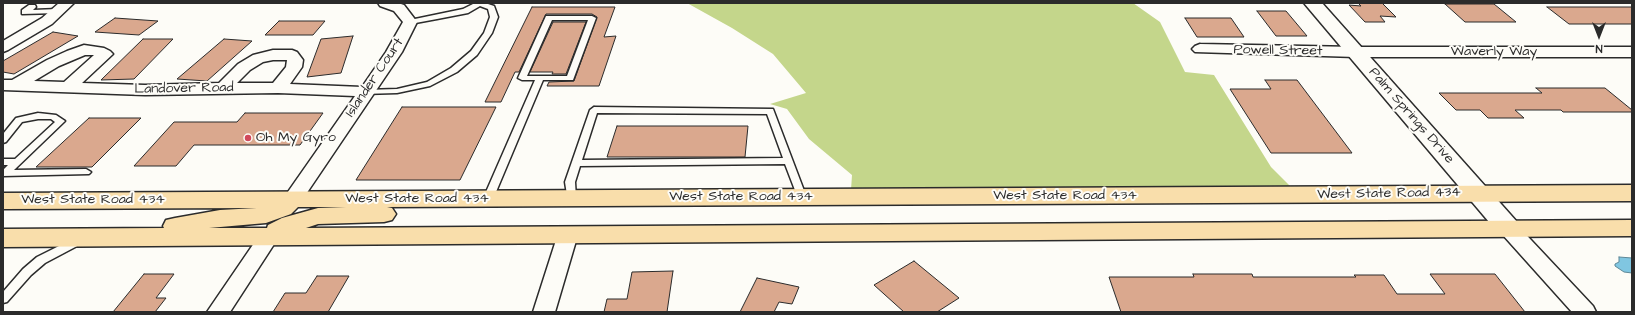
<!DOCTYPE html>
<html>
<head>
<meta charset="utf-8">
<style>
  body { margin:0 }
  #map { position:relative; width:1635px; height:315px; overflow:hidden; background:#fdfcf7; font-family:"Architects Daughter",sans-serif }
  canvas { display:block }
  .frame { position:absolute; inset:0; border:4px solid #2b2b2b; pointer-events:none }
  .north { position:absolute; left:1579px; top:16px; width:40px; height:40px; -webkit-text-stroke:3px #fdfcf7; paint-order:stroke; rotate:180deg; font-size:11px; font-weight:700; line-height:16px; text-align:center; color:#2b2b2b }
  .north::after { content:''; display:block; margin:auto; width:14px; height:18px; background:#2b2b2b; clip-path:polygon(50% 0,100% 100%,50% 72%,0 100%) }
</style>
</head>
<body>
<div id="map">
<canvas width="1635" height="315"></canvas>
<div class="frame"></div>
<div class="north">N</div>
</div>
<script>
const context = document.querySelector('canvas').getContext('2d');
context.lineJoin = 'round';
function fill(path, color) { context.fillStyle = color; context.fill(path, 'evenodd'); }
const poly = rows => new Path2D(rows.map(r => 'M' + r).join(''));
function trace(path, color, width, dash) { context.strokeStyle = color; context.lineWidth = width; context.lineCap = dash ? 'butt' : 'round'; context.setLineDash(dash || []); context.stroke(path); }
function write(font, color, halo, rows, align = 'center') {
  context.font = font + ' "Architects Daughter",sans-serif'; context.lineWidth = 4; context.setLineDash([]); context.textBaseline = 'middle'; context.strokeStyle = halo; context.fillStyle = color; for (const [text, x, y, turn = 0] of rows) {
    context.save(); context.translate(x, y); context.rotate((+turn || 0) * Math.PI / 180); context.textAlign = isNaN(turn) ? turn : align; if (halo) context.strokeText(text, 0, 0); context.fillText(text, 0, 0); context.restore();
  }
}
fill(poly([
  [687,3,1133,3,1160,22,1185,72,1214,75,1271,167,1292,188,851,190,852,175,809,139,787,109,770,104,806,93,773,54,732,28]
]), '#c4d68b');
const water = poly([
  [1619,257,1632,258,1632,273,1624,272,1615,266,1615,264,1619,262,1619,257]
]);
fill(water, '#80c6e1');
trace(water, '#5e8898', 1);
const building = poly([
  [1358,3,1382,3,1396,17,1380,16,1385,22,1365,22,1349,5,1361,6,1358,3],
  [1445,4,1494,4,1516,22,1465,22,1445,4],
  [532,7,615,7,604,37,616,36,599,86,547,86,549,82,574,81,597,17,592,14,546,14,519,72,515,72,501,102,485,102,532,7],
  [1547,7,1632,7,1632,24,1569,24,1547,7],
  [1257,11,1286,11,1307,36,1276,36,1257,11],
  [115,18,158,21,139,35,95,32,115,18],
  [1185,18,1231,18,1244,37,1197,37,1185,18],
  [279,21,325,21,313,35,265,35,279,21],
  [553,22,586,22,566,74,552,74,553,72,530,72,553,22],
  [53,32,78,36,14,74,3,72,3,61,53,32],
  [353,36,341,73,307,77,321,39,353,36],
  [143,39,173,39,134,79,101,80,143,39],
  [224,39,252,41,207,81,177,79,224,39],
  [1265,80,1297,80,1352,153,1271,153,1230,89,1271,89,1265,80],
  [1536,88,1605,88,1632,110,1632,112,1563,112,1561,110,1515,110,1524,118,1488,118,1480,110,1456,110,1439,93,1542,93,1536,88],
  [402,107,496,107,460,180,356,180,402,107],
  [245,113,323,113,300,145,194,145,176,166,134,166,174,122,237,122,245,113],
  [89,118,141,118,92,167,36,167,89,118],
  [617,126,748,126,745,157,607,157,617,126],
  [914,261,959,298,937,312,904,312,874,285,914,261],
  [673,271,667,312,604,312,607,299,627,299,632,272,673,271],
  [144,274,174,274,156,298,166,298,155,312,113,312,144,274],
  [1193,274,1252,274,1253,277,1356,277,1354,275,1384,275,1397,294,1445,294,1430,274,1495,274,1525,312,1121,312,1109,277,1194,277,1193,274],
  [317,276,349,276,328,312,273,312,285,293,306,293,317,276],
  [757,278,799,287,792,304,779,302,774,312,740,312,757,278]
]);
fill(building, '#daa88e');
trace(building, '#2b2b2b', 1);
const service = poly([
  [475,3,485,3,494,6,498,17,492,33,477,55,457,72,430,86,397,93,362,94,361,92,365,90,397,89,427,82,451,68,471,51,484,33,490,17,488,9,480,6,468,13,437,19,410,24,406,22,410,20,463,9,475,3],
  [29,5,35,5,36,7,33,10,58,9,62,11,58,13,22,14,22,10,29,5],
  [546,16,592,16,596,18,573,80,543,80,493,199,491,201,485,201,483,199,535,80,522,80,518,78,546,16],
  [552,20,588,20,567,76,527,76,552,20],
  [594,107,773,109,806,196,804,198,798,198,785,164,580,166,575,182,576,199,574,201,568,201,565,182,590,110,594,107],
  [597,113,767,114,783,158,582,160,597,113],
  [38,113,56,115,65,121,14,170,86,169,91,172,89,174,3,176,3,170,8,165,3,165,3,159,15,159,55,122,51,119,38,119,22,122,6,142,3,143,3,134,16,118,38,113],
  [75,238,79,239,80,242,79,245,45,263,31,275,7,302,3,303,3,292,23,269,37,257,75,238]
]);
const minor = poly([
  [59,3,74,3,52,24,8,50,3,52,3,41,42,18,59,3],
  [378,3,398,3,404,5,417,22,402,52,300,203,293,205,286,203,283,199,355,96,278,93,145,95,3,90,3,80,12,80,47,60,67,51,84,45,104,48,110,51,113,54,82,83,145,85,219,83,238,64,253,55,273,50,292,50,297,52,303,60,302,67,290,84,362,87,386,52,403,22,394,11,380,6,378,3],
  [85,55,94,55,64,82,34,81,59,66,85,55],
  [273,60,287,60,286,67,273,83,237,83,250,70,263,62,273,60],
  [1200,44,1356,47,1632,47,1632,57,1356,57,1195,52,1192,49,1195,46,1200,44],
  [1509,222,1516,224,1593,306,1596,312,1572,312,1502,234,1499,229,1502,224,1509,222],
  [568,227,575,229,578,234,555,312,533,312,558,234,561,229,568,227],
  [270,228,277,230,280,235,230,312,207,312,263,230,270,228]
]);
const tertiary = poly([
  [1304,3,1322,3,1518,223,1521,229,1518,235,1509,237,1500,235,1304,3]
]);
const primary = poly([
  [1632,185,1632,201,387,207,392,208,396,214,392,220,384,222,318,224,306,228,1632,220,1632,236,3,247,3,229,164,228,163,226,166,220,175,218,220,210,257,208,3,209,3,193,1632,185],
  [298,207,346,207,318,208,282,218,268,225,267,228,209,228,266,223,291,214,298,207]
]);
trace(service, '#2b2b2b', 3);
trace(minor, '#2b2b2b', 3);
trace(tertiary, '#2b2b2b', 3);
trace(primary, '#2b2b2b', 3);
fill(service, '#fdfcf7');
fill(minor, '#fdfcf7');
fill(tertiary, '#fdfcf7');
fill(primary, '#f9deab');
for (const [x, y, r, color] of [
  [248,138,4,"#d1495b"]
]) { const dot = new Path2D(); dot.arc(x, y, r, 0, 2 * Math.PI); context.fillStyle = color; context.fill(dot); trace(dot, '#fdfcf7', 1.5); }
write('14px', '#2b2b2b', '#fdfcf7', [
  ["Powell Street",1278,51,1],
  ["Waverly Way",1494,52],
  ["Islander Court",375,78,-56],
  ["Landover Road",184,89,-1],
  ["Palm Springs Drive",1411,116,49],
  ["West State Road 434",1389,194,-1],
  ["West State Road 434",1065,196],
  ["West State Road 434",741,197],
  ["West State Road 434",417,199],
  ["West State Road 434",93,200]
]);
write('14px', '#2b2b2b', '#fdfcf7', [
  ["Oh My Gyro",256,138]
], 'left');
</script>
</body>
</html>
